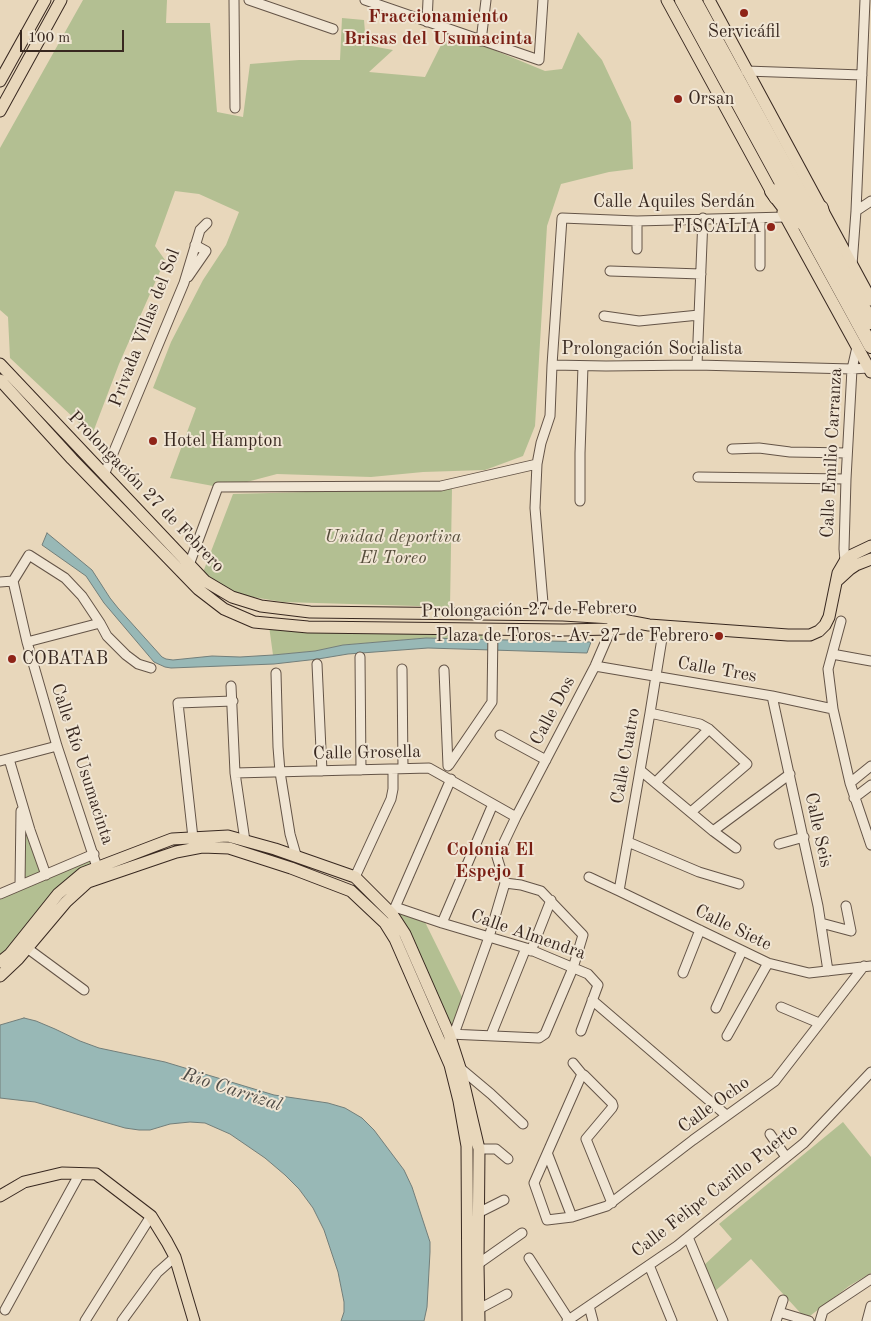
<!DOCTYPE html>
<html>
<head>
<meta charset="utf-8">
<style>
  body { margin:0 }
  #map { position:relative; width:871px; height:1321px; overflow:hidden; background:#e8d7bb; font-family:"Old Standard TT",serif }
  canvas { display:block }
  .scale { position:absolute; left:20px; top:30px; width:104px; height:22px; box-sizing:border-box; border:2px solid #382820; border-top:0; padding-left:6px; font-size:15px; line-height:18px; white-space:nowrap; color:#382820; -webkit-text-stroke:4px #f0e5d3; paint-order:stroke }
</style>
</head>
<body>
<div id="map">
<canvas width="871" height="1321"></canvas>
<div class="scale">100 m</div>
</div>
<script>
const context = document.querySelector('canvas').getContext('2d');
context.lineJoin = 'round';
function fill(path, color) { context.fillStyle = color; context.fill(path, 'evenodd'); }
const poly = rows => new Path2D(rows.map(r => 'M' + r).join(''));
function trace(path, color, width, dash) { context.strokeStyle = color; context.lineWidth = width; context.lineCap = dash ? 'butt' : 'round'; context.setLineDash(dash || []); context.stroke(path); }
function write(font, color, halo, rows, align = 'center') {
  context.font = font + ' "Old Standard TT",serif'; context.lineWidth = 4; context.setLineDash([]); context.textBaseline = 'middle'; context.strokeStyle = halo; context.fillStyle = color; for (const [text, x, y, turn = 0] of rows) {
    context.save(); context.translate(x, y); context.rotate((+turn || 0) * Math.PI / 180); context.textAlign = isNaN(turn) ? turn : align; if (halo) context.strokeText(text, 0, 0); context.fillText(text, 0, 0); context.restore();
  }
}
fill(poly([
  [83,0,167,0,166,23,210,23,217,112,243,117,250,64,299,60,340,60,342,18,364,20,366,45,393,50,369,72,425,77,448,31,545,71,562,69,578,32,602,60,631,122,633,169,609,172,561,184,547,226,535,426,523,456,485,470,423,472,371,477,277,474,224,488,170,478,196,408,153,388,171,342,203,280,226,245,239,212,199,194,175,191,155,246,165,260,119,364,92,435,10,358,8,317,0,310,0,148],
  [452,488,450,607,283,602,234,594,202,575,233,494],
  [269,626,493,629,493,640,426,638,343,645,315,651,273,655],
  [22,800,46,874,94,854,98,867,83,873,0,962,0,894,20,885],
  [395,907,422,916,465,1003,454,1034],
  [843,1122,871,1157,871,1273,849,1286,806,1319,751,1259,713,1293,702,1267,732,1239,719,1224]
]), '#b3bf92');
const water = poly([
  [47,533,92,570,110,598,118,608,162,657,166,659,173,660,212,656,240,657,273,655,315,651,343,645,426,638,591,642,587,653,428,648,348,654,318,659,274,664,171,668,165,667,154,662,104,603,86,576,42,545,47,533],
  [24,1018,36,1021,55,1029,80,1041,99,1048,165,1062,274,1095,328,1103,345,1108,362,1118,374,1130,404,1170,412,1187,430,1242,430,1252,427,1307,424,1321,341,1321,344,1312,344,1302,338,1272,324,1230,313,1208,299,1189,285,1175,265,1158,230,1134,205,1123,190,1122,170,1124,150,1130,139,1130,125,1128,35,1102,0,1098,0,1025,24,1018]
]);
fill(water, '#98b8b6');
trace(water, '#727e7a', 1);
const minor = poly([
  [234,0,235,108],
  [249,0,333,29],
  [365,0,539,60,543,0],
  [427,22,428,0],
  [481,41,486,0],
  [746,71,862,75],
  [856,211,871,201],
  [760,218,760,266],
  [637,221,637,249],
  [852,265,856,211,865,0],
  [610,271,701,274],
  [188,277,206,251,195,245],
  [604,316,639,321,699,315],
  [552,365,606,366,697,365,852,369,869,368],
  [697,365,703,218],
  [732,449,759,448,790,452,847,453],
  [104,475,184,283,200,230,207,223],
  [698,477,846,479],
  [580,501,580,453,583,366],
  [189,565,218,487,441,486,537,464],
  [847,565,845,561,844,549,846,479,852,369,857,347],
  [0,582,13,581],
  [544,615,535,508,537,464,541,443,550,416,552,365,562,218,637,221,785,217],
  [841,621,828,669,833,709,850,783,871,845],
  [100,623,27,642,13,581,29,555,65,578,82,596,100,623,107,636,126,655,138,664,151,668],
  [27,642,57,746,99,873],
  [832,654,871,661],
  [360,657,361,770],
  [317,664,322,771],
  [595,666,772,696,833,709],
  [402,669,403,768],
  [444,670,448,766],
  [276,673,278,747,280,772,290,834,296,855],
  [231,686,235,773,245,841],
  [772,696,818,906,828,971],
  [650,713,700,724,709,729,747,764,691,812],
  [500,735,546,760],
  [9,759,30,830,46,875],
  [0,761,57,746],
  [449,765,492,702,493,629],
  [640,770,713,831,736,848],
  [235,773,429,768,516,817],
  [656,782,709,729],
  [850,783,871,766],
  [854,798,871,785],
  [713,831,790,774],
  [193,838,178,703,233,701],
  [628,842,699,872,739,884],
  [779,844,804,837],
  [355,877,391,799,393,789,393,769],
  [589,877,619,891,768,963,809,973,871,966],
  [20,885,21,811],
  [619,891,650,713,664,626],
  [0,894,94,854],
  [395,907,442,923,526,948,588,974,598,985,581,1031],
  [393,912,451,779],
  [442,923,493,804],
  [821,923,851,931,846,906],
  [27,948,84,990],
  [531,951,551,900],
  [683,973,700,930],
  [592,1000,726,1115],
  [781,1007,819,1023],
  [716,1008,742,951],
  [449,1034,539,1038,545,1034,573,968,583,935,541,891,521,885,505,883],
  [454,1034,489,937,505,883,497,857,516,817,595,666,611,629,612,623],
  [491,1035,526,948],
  [727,1036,768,963],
  [573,1063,582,1074,584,1075,612,1103,613,1106,612,1108,586,1139,612,1203],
  [460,1068,491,1094,523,1124],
  [582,1074,534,1183,547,1220,572,1217,607,1206,693,1140,775,1081,864,966],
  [770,1134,786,1157],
  [479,1149,496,1149,508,1159],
  [548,1155,572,1217],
  [478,1213,504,1200],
  [688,1237,723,1321],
  [529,1258,569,1320],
  [478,1264,522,1233],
  [649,1265,672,1321],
  [589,1306,593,1321],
  [479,1309,507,1294],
  [5,1310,80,1173],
  [779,1312,809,1321],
  [85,1321,151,1216],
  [122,1321,157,1273,175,1257],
  [567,1321,677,1246,804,1143,871,1072],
  [776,1321,783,1300],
  [820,1321,823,1311,871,1279],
  [867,1321,871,1306]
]);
const major = poly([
  [667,0,775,198],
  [709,0,871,300],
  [0,81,45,0],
  [0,111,61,0],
  [783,212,871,372],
  [0,364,205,581,232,597,261,606,310,612,563,615,612,618,649,625,788,635,810,635,819,631,825,625,829,617,838,573,845,561,852,555,871,546],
  [0,380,72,459,198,589,224,609,254,622,308,627,563,630,611,629,636,627],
  [838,580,850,569,856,565,871,559],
  [0,962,10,954,58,894,83,873,172,839,228,836,275,849,355,877,392,914,405,934,449,1034,460,1068,479,1149,478,1264,479,1321],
  [0,976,18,959,66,902,88,882,176,852,202,847,229,848,291,868,351,891,385,923,395,939,450,1065,459,1101,467,1146,468,1321],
  [0,1196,24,1182,62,1173,96,1174,151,1216,167,1242,175,1257,194,1321]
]);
const highway = poly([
  [682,0,871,346],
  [694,0,871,322],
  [772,191,796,222],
  [821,208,826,230]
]);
trace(minor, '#645447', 11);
trace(major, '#382820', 13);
trace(highway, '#382820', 16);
trace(minor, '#f0e5d3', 9);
trace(major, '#e8d7bb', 11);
trace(highway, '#e8d7bb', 14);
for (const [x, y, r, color] of [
  [744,13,5,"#8f2418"],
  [678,99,5,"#8f2418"],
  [771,227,5,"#8f2418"],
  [153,441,5,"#8f2418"],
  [719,636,5,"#8f2418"],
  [12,659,5,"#8f2418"]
]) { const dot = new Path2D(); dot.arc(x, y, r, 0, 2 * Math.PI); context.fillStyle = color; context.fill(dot); trace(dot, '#f0e5d3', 2); }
write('18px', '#382820', '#f0e5d3', [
  ["Servicáfil",744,32,"center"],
  ["Orsan",688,99],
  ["FISCALIA",761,227,"right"],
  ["Hotel Hampton",163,441],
  ["Plaza de Toros - Av. 27 de Febrero",709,636,"right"],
  ["COBATAB",22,659]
], 'left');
write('18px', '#382820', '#f0e5d3', [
  ["Calle Aquiles Serdán",674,202],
  ["Privada Villas del Sol",145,328,-69],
  ["Prolongación Socialista",652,349],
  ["Calle Emilio Carranza",832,453,-87],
  ["Prolongación 27 de Febrero",146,492,46],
  ["Prolongación 27 de Febrero",529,610,-1],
  ["Calle Tres",717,670,10],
  ["Calle Dos",553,711,-62],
  ["Calle Grosella",367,753,-1],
  ["Calle Cuatro",626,756,-80],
  ["Calle Río Usumacinta",82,764,72],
  ["Calle Seis",818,830,78],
  ["Calle Siete",733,928,26],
  ["Calle Almendra",528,935,19],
  ["Calle Ocho",714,1105,-36],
  ["Calle Felipe Carillo Puerto",715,1191,-38]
]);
write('italic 18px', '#574e3c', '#f0e5d3', [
  ["Unidad deportiva",393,537],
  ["El Toreo",393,558]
]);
write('bold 19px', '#7a1f14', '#f0e5d3', [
  ["Fraccionamiento",438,17],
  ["Brisas del Usumacinta",438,39],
  ["Colonia El",490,850],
  ["Espejo I",490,872]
]);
write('italic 19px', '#504c46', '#f0e5d3', [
  ["Rio Carrizal",232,1090,18]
]);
</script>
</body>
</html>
